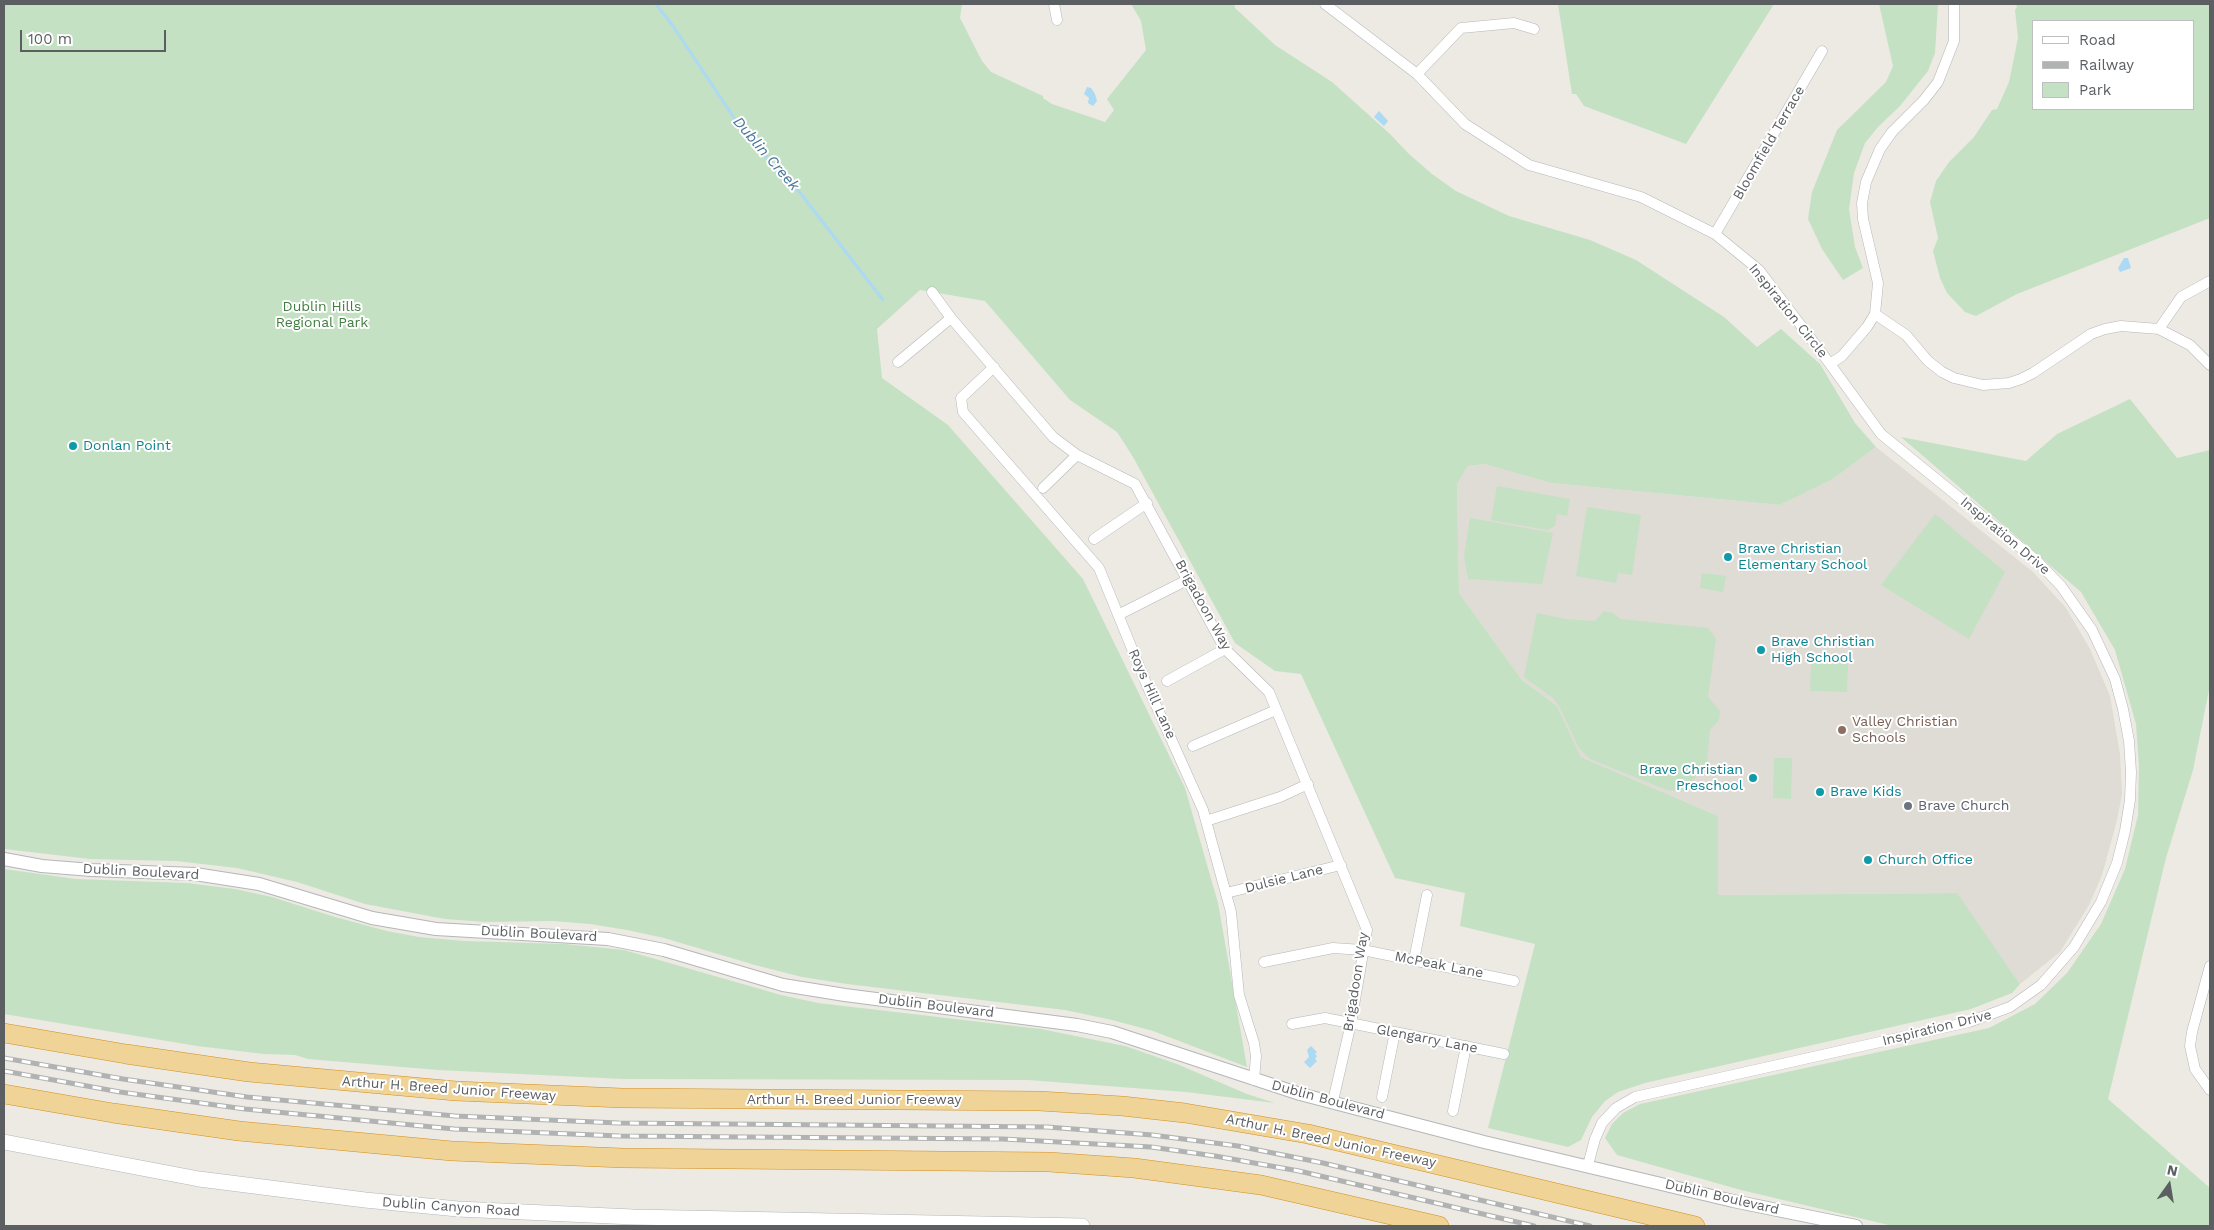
<!DOCTYPE html>
<html>
<head>
<meta charset="utf-8">
<style>
  body { margin:0 }
  #map { position:relative; width:2214px; height:1230px; overflow:hidden; background:#eceae3; font-family:"Work Sans",sans-serif }
  canvas { display:block }
  .frame { position:absolute; inset:0; border:5px solid #5b5f62; pointer-events:none }
  .legend { position:absolute; left:2032px; top:20px; width:162px; height:90px; box-sizing:border-box; background:#fff; border:1px solid #bdbfc0; margin:0; padding:6px 9px; list-style:none; font-size:15px; color:#5b5f62 }
  .legend li { display:flex; align-items:center; gap:10px; height:25px }
  .legend b { width:25px; border:1px solid #bdbfc0 }
  .north { position:absolute; left:2144px; top:1160px; width:50px; height:50px; -webkit-text-stroke:4px #fff; paint-order:stroke; rotate:13deg; font-size:14px; font-weight:700; line-height:20px; text-align:center; color:#5b5f62 }
  .north::after { content:''; display:block; margin:auto; width:18px; height:22px; background:#5b5f62; clip-path:polygon(50% 0,100% 100%,50% 72%,0 100%) }
  .scale { position:absolute; left:20px; top:30px; width:146px; height:22px; box-sizing:border-box; border:2px solid #5b5f62; border-top:0; padding-left:6px; font-size:15px; line-height:18px; white-space:nowrap; color:#5b5f62; -webkit-text-stroke:4px #fff; paint-order:stroke }
</style>
</head>
<body>
<div id="map">
<canvas width="2214" height="1230"></canvas>
<div class="frame"></div>
<ul class="legend">
<li><b style="height:6px;background:#fff"></b>Road</li>
<li><b style="height:6px;background:#b1b2b2"></b>Railway</li>
<li><b style="height:14px;background:#c5e1c3"></b>Park</li>
</ul>
<div class="north">N</div>
<div class="scale">100 m</div>
</div>
<script>
const context = document.querySelector('canvas').getContext('2d');
context.lineJoin = 'round';
function fill(path, color) { context.fillStyle = color; context.fill(path, 'evenodd'); }
const poly = rows => new Path2D(rows.map(r => 'M' + r).join(''));
function trace(path, color, width, dash) { context.strokeStyle = color; context.lineWidth = width; context.lineCap = dash ? 'butt' : 'round'; context.setLineDash(dash || []); context.stroke(path); }
function write(font, color, halo, rows, align = 'center') {
  context.font = font + ' "Work Sans",sans-serif'; context.lineWidth = 4; context.setLineDash([]); context.textBaseline = 'middle'; context.strokeStyle = halo; context.fillStyle = color; for (const [text, x, y, turn = 0] of rows) {
    context.save(); context.translate(x, y); context.rotate((+turn || 0) * Math.PI / 180); context.textAlign = isNaN(turn) ? turn : align; if (halo) context.strokeText(text, 0, 0); context.fillText(text, 0, 0); context.restore();
  }
}
fill(poly([
  [1876,447,2033,572,2066,608,2090,649,2110,696,2120,754,2122,794,2117,820,2102,875,2089,905,2060,952,2020,984,1956,893,1718,895,1718,816,1581,757,1557,706,1522,680,1459,593,1457,484,1468,466,1484,464,1551,483,1780,505,1833,479]
]), '#dfdbd5');
fill(poly([
  [4,4,962,4,960,18,982,61,991,72,1043,96,1043,98,1052,104,1105,122,1114,110,1107,99,1146,50,1141,21,1131,4,1234,4,1235,8,1275,45,1332,82,1390,134,1409,154,1432,174,1456,191,1509,216,1590,240,1636,260,1724,317,1757,347,1781,329,1820,364,1855,423,1876,447,1833,479,1780,505,1551,483,1484,464,1468,466,1457,484,1459,593,1522,680,1557,706,1581,757,1718,816,1718,895,1957,893,2020,984,2012,993,1971,1009,1645,1083,1618,1092,1605,1101,1592,1117,1581,1140,1568,1147,1488,1128,1535,944,1460,926,1465,893,1395,878,1301,674,1275,671,1235,643,1133,457,1117,432,1070,400,985,301,920,290,877,329,882,378,948,425,1083,579,1185,788,1218,903,1247,1067,1153,1031,1112,1020,1065,1010,847,984,802,977,755,965,664,938,627,930,590,924,553,921,485,922,445,919,365,904,297,882,237,868,176,861,90,859,4,849],
  [1558,4,1774,4,1686,144,1584,106,1576,94,1572,94],
  [1879,4,1938,4,1935,53,1928,71,1900,106,1878,127,1865,143,1854,173,1849,209,1855,247,1863,268,1843,280,1822,249,1808,219,1812,192,1837,130,1886,82,1893,66],
  [2016,4,2210,4,2210,218,2017,294,1976,316,1965,312,1947,293,1940,278,1933,251,1938,238,1930,202,1936,181,1949,162,1974,137,1992,110,1997,109,2009,82,2018,38,2015,10,2017,7],
  [2193,21,2193,109,2033,109,2033,21],
  [2130,399,2177,458,2210,450,2210,685,2193,770,2166,858,2108,1099,2210,1188,2210,1226,1893,1226,1741,1190,1617,1155,1605,1138,1612,1124,1623,1113,1640,1104,1989,1028,2035,1004,2067,973,2101,924,2125,869,2138,815,2139,766,2136,724,2115,650,2081,592,1901,437,2026,461,2057,434],
  [1497,486,1570,499,1567,516,1557,514,1555,526,1547,530,1491,520],
  [1587,507,1641,515,1632,575,1618,573,1616,583,1576,576],
  [1935,514,2005,572,1969,639,1881,585],
  [1470,518,1553,533,1542,584,1468,579,1464,556],
  [1702,573,1726,576,1723,592,1700,588],
  [1604,611,1613,613,1620,619,1708,628,1716,639,1708,697,1720,711,1719,720,1710,730,1707,762,1684,792,1667,790,1590,759,1579,748,1559,706,1553,698,1524,677,1537,613,1565,619,1595,621],
  [1811,663,1848,664,1847,692,1810,691],
  [1774,758,1792,758,1791,799,1773,798],
  [4,869,76,879,187,883,235,889,272,897,335,917,387,931,419,937,464,941,565,944,624,950,781,995,818,1003,1041,1029,1125,1046,1177,1064,1247,1094,1275,1103,1186,1092,1028,1080,623,1079,438,1070,308,1059,295,1055,264,1054,197,1046,4,1014]
]), '#c5e1c3');
fill(poly([
  [1087,87,1091,88,1095,94,1097,101,1093,106,1088,103,1089,98,1084,94],
  [1379,111,1388,121,1384,126,1374,117],
  [2124,258,2128,258,2131,268,2120,272,2118,268],
  [1311,1046,1317,1052,1315,1054,1317,1056,1315,1059,1317,1061,1310,1068,1304,1062,1309,1057,1307,1050]
]), '#acd9f4');
trace(poly([
  [656,4,673,26,742,130,752,139,782,175,791,181,883,300]
]), '#acd9f4', 3);
const minor = poly([
  [1054,4,1057,20],
  [1325,4,1417,74,1465,124,1529,165,1641,197,1715,234,1759,270,1830,364,1842,356,1867,327,1875,314,1878,283,1863,219,1862,203,1866,182,1880,149,1892,132,1924,100,1938,82,1954,41,1954,4],
  [1417,74,1461,28,1514,23,1534,29],
  [1715,234,1822,51],
  [932,292,951,318,1053,437,1077,455,1135,484,1225,649,1269,692,1367,930,1351,1023,1333,1101],
  [1875,314,1906,335,1928,361,1942,372,1954,378,1983,385,2009,383,2021,379,2033,373,2091,334,2105,329,2121,326,2159,329,2190,345,2210,365],
  [2159,329,2181,297,2210,281],
  [898,362,951,318],
  [994,367,961,398,963,412,1099,568,1146,683,1203,810,1231,912,1239,995,1254,1043,1256,1056,1254,1080],
  [1043,488,1077,455],
  [1094,539,1147,503],
  [1118,615,1189,579],
  [1167,681,1225,649],
  [1193,746,1276,710],
  [1206,821,1280,797,1308,784],
  [1226,893,1341,865],
  [1414,960,1427,895],
  [1264,962,1333,948,1363,950,1514,981],
  [2210,966,2192,1032,2190,1046,2195,1069,2210,1090],
  [1292,1024,1325,1018,1504,1054],
  [1382,1097,1395,1032],
  [1453,1111,1466,1046],
  [1588,1165,1595,1139,1602,1123,1616,1108,1635,1097,1969,1022,2010,1007,2041,985,2074,947,2101,902,2117,863,2125,831,2130,800,2131,772,2129,741,2123,709,2115,679,2092,630,2061,586,2037,561,1881,434,1830,364]
]);
const tertiary = poly([
  [4,859,42,866,92,870,195,874,259,884,372,918,436,929,608,939,664,950,783,985,845,995,1077,1025,1112,1032,1300,1094,1484,1142,1733,1201,1856,1226]
]);
const secondary = poly([
  [4,1142,199,1179,365,1200,458,1209,633,1217,1082,1226]
]);
const motorway = poly([
  [4,1033,126,1054,249,1072,456,1091,622,1098,1039,1101,1122,1106,1185,1113,1308,1134,1695,1226],
  [4,1094,113,1113,239,1131,452,1151,623,1158,1049,1162,1134,1168,1261,1185,1439,1226]
]);
trace(minor, '#b4b6b9', 11);
trace(tertiary, '#b4b6b9', 14);
trace(secondary, '#b2b6b9', 16);
trace(motorway, '#d38e1c', 20);
trace(minor, '#fff', 10);
trace(tertiary, '#fff', 12);
trace(secondary, '#fff', 15);
trace(motorway, '#efd397', 19);
const rail = poly([
  [4,1058,123,1079,247,1097,455,1116,619,1123,1047,1127,1152,1135,1238,1146,1323,1163,1590,1226],
  [4,1071,120,1092,245,1109,454,1129,619,1136,1003,1139,1151,1147,1215,1156,1299,1171,1534,1226]
]);
trace(rail, '#b1b2b2', 5);
trace(rail, '#fff', 3, [9]);
for (const [x, y, r, color] of [
  [73,446,5,"#0f9aa8"],
  [1728,557,5,"#0f9aa8"],
  [1761,650,5,"#0f9aa8"],
  [1842,730,5,"#8d6e63"],
  [1753,778,5,"#0f9aa8"],
  [1820,792,5,"#0f9aa8"],
  [1908,806,5,"#6b7280"],
  [1868,860,5,"#0f9aa8"]
]) { const dot = new Path2D(); dot.arc(x, y, r, 0, 2 * Math.PI); context.fillStyle = color; context.fill(dot); trace(dot, '#fff', 2); }
write('14px', '#5b5f62', '#fff', [
  ["Bloomfield Terrace",1769,143,-60],
  ["Inspiration Circle",1788,311,51],
  ["Inspiration Drive",2005,536,40],
  ["Brigadoon Way",1203,605,61],
  ["Roys Hill Lane",1152,694,66],
  ["Dublin Boulevard",141,872,3],
  ["Dulsie Lane",1284,879,-14],
  ["Dublin Boulevard",539,934,3],
  ["McPeak Lane",1439,965,11],
  ["Brigadoon Way",1356,982,-81],
  ["Dublin Boulevard",936,1006,7],
  ["Inspiration Drive",1937,1028,-14],
  ["Glengarry Lane",1427,1039,11],
  ["Arthur H. Breed Junior Freeway",449,1089,4],
  ["Arthur H. Breed Junior Freeway",854,1100],
  ["Dublin Boulevard",1328,1100,15],
  ["Arthur H. Breed Junior Freeway",1331,1141,12],
  ["Dublin Boulevard",1722,1197,13],
  ["Dublin Canyon Road",451,1207,4]
]);
write('14px', '#407d3f', '#fff', [
  ["Dublin Hills",322,307],
  ["Regional Park",322,323]
]);
write('14px', '#0d838f', '#fff', [
  ["Donlan Point",83,446],
  ["Brave Christian",1738,549],
  ["Elementary School",1738,565],
  ["Brave Christian",1771,642],
  ["High School",1771,658],
  ["Brave Christian",1743,770,"right"],
  ["Preschool",1743,786,"right"],
  ["Brave Kids",1830,792],
  ["Church Office",1878,860]
], 'left');
write('14px', '#785e54', '#fff', [
  ["Valley Christian",1852,722],
  ["Schools",1852,738]
], 'left');
write('14px', '#5b616d', '#fff', [
  ["Brave Church",1918,806]
], 'left');
write('italic 15px', '#48769b', '#fff', [
  ["Dublin Creek",766,154,49]
]);
</script>
</body>
</html>
